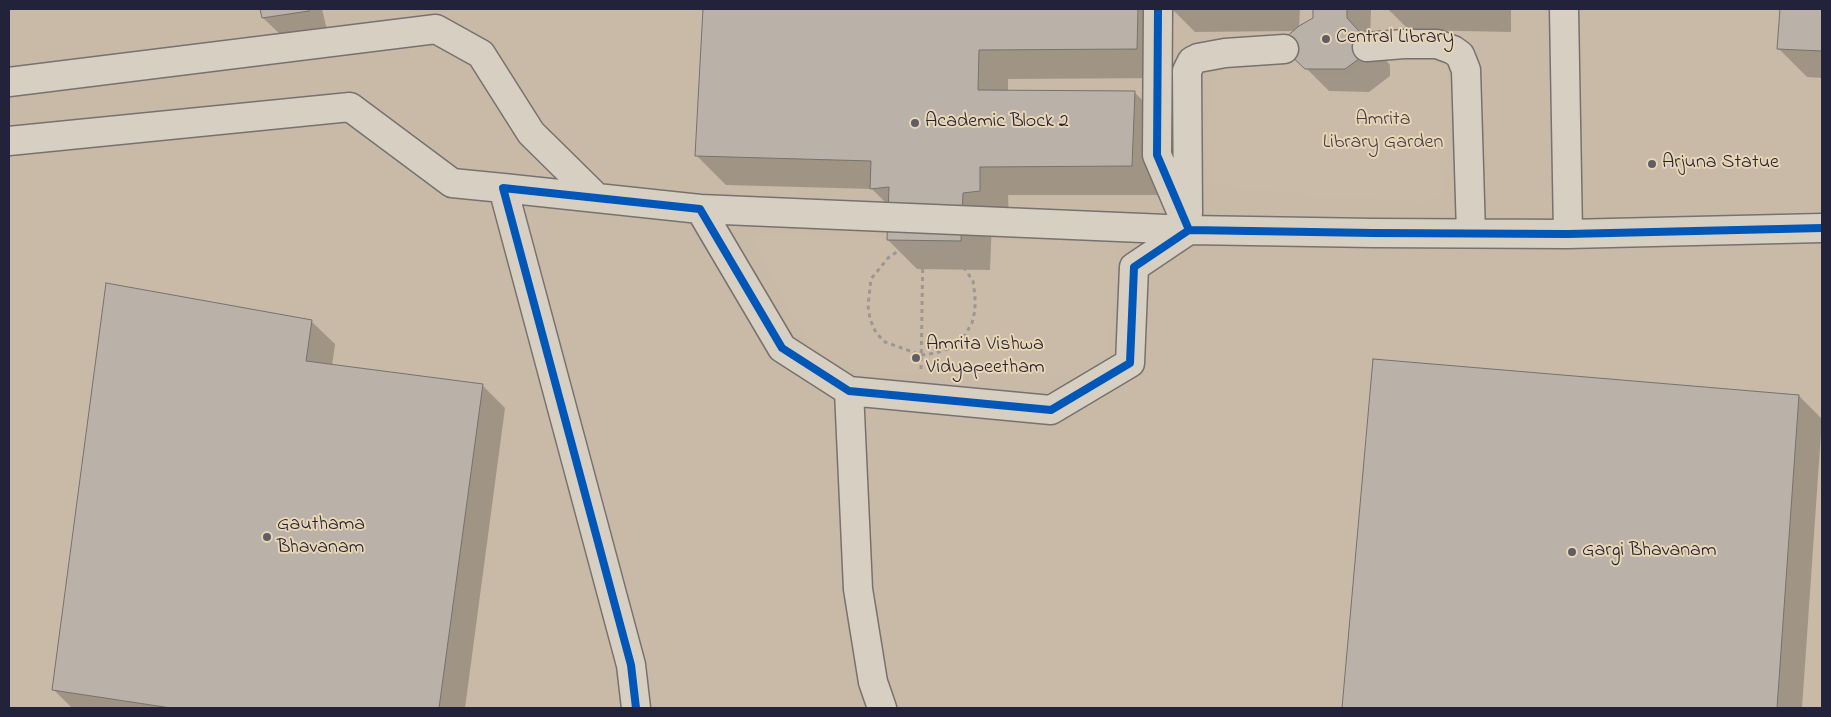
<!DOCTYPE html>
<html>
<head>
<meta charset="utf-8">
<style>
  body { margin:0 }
  #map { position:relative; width:1831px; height:717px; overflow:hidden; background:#d5cab9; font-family:"Indie Flower",sans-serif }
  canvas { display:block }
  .frame { position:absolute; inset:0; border:10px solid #22223b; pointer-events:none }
</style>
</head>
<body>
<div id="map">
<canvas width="1831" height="717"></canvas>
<div class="frame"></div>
</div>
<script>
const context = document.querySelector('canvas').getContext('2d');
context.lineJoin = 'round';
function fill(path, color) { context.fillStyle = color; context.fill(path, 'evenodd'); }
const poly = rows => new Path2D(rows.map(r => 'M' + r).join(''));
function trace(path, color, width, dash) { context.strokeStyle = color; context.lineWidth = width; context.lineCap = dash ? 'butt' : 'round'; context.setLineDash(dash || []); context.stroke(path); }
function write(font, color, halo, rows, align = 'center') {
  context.font = font + ' "Indie Flower",sans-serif'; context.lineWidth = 4; context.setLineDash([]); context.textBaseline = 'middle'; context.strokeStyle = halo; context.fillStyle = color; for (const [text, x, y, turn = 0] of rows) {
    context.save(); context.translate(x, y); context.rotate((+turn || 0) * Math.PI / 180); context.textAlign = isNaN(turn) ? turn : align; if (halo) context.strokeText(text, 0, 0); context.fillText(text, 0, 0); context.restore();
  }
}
fill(poly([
  [9,9,1822,9,1822,708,9,708]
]), '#c8baa7');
fill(poly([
  [1286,54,1307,73,1349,75,1370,56,1422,58,1441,64,1450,79,1451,125,1444,194,1421,203,1391,199,1311,195,1209,184,1205,168,1206,143,1212,80,1220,65],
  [753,236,1113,242,1116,270,1109,356,1105,366,1090,376,1033,379,853,371,814,351,803,334,766,267]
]), '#c9bba8');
fill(poly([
  [261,9,322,9,327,30,282,36,263,18],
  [704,9,1168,9,1166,78,1008,79,1008,91,1134,92,1164,121,1161,195,1008,195,1009,220,992,221,990,270,917,269,888,240,889,206,872,189,726,185,696,155],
  [1172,9,1300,9,1299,27,1314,18,1314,9,1371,9,1370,42,1390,65,1390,76,1369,92,1329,91,1286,48,1295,31,1195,32],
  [1388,9,1511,9,1511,32,1409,30],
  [1781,9,1822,9,1822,78,1807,77,1778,48],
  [311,321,335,344,332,366,482,385,505,408,465,708,72,708,53,689],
  [1374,360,1799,396,1822,419,1802,708,1343,708]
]), '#0003');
const building = poly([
  [260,9,308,9,309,11,262,18,260,9],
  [703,9,1138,9,1137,49,979,50,978,90,1135,91,1132,166,980,167,980,191,963,193,961,241,887,240,889,187,870,189,871,161,695,156,703,9],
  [1313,9,1347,9,1347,18,1368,41,1367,53,1345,69,1305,69,1284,49,1285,38,1299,26,1313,18,1313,9],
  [1780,9,1822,9,1822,51,1777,49,1780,9],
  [106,283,312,320,306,361,483,384,439,708,171,708,52,690,106,283],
  [1373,359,1799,395,1777,708,1342,708,1373,359]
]);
fill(building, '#bab2a8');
trace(building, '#77726f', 1);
const minor = poly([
  [1158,9,1157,155,1189,230,1373,233,1568,234,1822,228],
  [1564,9,1568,234],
  [1367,47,1404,44,1437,44,1453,50,1460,55,1466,70,1471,233],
  [9,82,436,29,481,54,531,133,597,198],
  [9,141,350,107,452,183,503,188],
  [700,209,1189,230],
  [1188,213,1187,71,1192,61,1198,58,1225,53,1284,49],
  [849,391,858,589,873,682,882,708],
  [636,708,631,665,503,188,700,209,782,348,849,391,1051,410,1130,363,1134,267,1189,230]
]);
trace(minor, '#77726f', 31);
trace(poly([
  [923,245,935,247,959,260,973,281,975,296,975,310,972,323,959,345,936,353,921,355,885,342,876,333,870,319,868,306,871,279,888,258,898,251,923,245],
  [921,369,923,248]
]), '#9c9791', 3, [4, 4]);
trace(minor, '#d7cfc2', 28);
trace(poly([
  [1158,9,1157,155,1189,230,1373,233,1568,234,1822,228],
  [636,708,631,665,503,188,700,209,782,348,849,391,1051,410,1130,363,1134,267,1189,230]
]), '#0057b8', 8);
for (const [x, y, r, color] of [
  [1326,39,5,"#615d67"],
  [915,123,5,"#615d67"],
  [1652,164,5,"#615d67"],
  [916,358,5,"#615d67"],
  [267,537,5,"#615d67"],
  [1572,552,5,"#615d67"]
]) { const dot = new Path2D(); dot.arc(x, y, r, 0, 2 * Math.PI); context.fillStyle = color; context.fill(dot); trace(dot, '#e8d5b3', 2); }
write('20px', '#22223b', '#e8d5b3', [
  ["Central Library",1336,39],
  ["Academic Block 2",925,123],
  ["Arjuna Statue",1662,164],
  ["Amrita Vishwa",926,346],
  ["Vidyapeetham",926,369],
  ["Gauthama",277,526],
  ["Bhavanam",277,549],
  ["Gargi Bhavanam",1582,552]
], 'left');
write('20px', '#423f4f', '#e8d5b3', [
  ["Amrita",1383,121],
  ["Library Garden",1383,144]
]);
</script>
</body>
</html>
